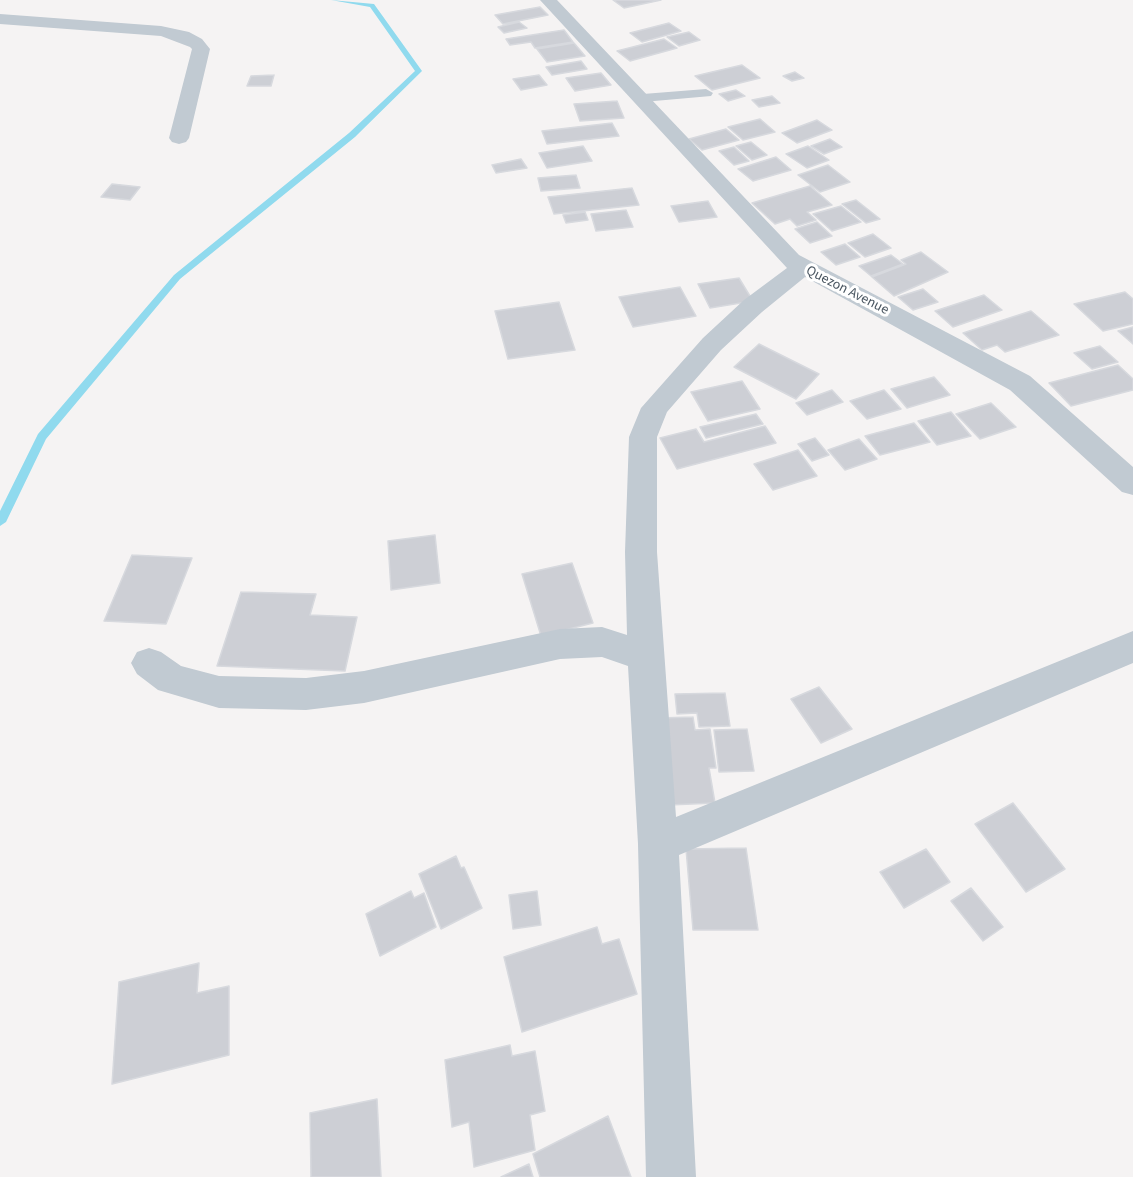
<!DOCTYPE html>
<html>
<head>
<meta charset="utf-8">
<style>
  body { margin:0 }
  canvas { display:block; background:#f5f3f3 }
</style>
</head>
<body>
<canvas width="1133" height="1177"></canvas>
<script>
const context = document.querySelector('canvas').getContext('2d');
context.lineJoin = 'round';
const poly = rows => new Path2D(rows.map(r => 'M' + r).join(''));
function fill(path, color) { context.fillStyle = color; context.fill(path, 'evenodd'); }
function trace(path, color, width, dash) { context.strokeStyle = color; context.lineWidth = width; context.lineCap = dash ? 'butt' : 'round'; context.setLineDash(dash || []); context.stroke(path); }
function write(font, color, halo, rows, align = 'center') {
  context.font = font + ' "Source Sans 3",sans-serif'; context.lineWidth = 6; context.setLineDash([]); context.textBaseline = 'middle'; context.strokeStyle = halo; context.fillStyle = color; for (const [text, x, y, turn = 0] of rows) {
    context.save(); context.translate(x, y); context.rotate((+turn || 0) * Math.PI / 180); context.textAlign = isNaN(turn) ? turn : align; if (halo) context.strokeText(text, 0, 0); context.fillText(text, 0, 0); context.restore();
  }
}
fill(poly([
  [331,0,374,4,422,71,355,137,180,279,46,439,6,522,0,526,0,511,38,434,174,275,349,133,415,71,370,7,331,0]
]), '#90daee');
const building = poly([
  [613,0,661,0,624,8,613,0],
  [540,7,548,15,503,24,495,15,540,7],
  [519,22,527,28,504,33,498,27,519,22],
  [669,23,681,31,642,42,630,33,669,23],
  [564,30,573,42,535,48,531,42,510,45,506,39,564,30],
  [689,32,700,40,679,46,667,37,689,32],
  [664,39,677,48,630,61,617,51,664,39],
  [574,43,585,56,547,62,537,49,574,43],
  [581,61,587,69,552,75,546,67,581,61],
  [742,65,760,78,712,90,695,76,742,65],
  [795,72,804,78,792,81,783,76,795,72],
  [601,73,611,85,575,91,566,78,601,73],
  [274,75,271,86,247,86,251,76,274,75],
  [539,75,547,85,521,90,513,79,539,75],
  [736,90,745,96,728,101,719,94,736,90],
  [772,96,780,103,759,107,752,100,772,96],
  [617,101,624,118,580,121,574,104,617,101],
  [760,119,775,132,743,140,728,127,760,119],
  [817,120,832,130,797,143,782,133,817,120],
  [612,123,619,136,547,144,542,131,612,123],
  [726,129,739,140,702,150,689,139,726,129],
  [830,139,842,147,824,154,811,146,830,139],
  [751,142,767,155,752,160,736,146,751,142],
  [583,146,592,161,547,168,539,153,583,146],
  [808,146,829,160,807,168,786,154,808,146],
  [734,147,749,161,734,165,719,151,734,147],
  [776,157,791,170,753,181,738,169,776,157],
  [521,159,527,168,496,173,492,165,521,159],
  [828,165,850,182,820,192,798,175,828,165],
  [576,175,580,188,541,191,538,178,576,175],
  [112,184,140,187,130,200,101,197,112,184],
  [810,186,832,205,807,212,816,220,797,226,790,219,775,224,752,203,810,186],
  [632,188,639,205,554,214,548,197,632,188],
  [856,200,880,219,866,223,842,204,856,200],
  [708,201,717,217,679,222,671,206,708,201],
  [841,206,861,222,832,231,813,214,841,206],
  [626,210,633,227,596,231,591,214,626,210],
  [585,212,588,220,566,223,563,215,585,212],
  [817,222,832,236,810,243,795,229,817,222],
  [873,234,891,248,865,257,848,243,873,234],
  [845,244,860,257,836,265,821,252,845,244],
  [921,252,948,272,894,296,872,277,906,264,901,260,921,252],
  [891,255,903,264,871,276,859,266,891,255],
  [739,278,753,301,710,308,698,284,739,278],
  [680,287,696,316,633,327,619,297,680,287],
  [923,289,938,302,913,310,898,297,923,289],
  [1125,292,1133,299,1133,324,1103,331,1074,304,1125,292],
  [984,295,1002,310,953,327,935,311,984,295],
  [559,302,575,350,508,359,495,311,559,302],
  [1031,311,1059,335,1005,352,997,345,982,350,963,333,1031,311],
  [1133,327,1133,344,1118,331,1133,327],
  [759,344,819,374,796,399,734,367,759,344],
  [1100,346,1118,362,1092,369,1074,353,1100,346],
  [1118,365,1133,379,1133,390,1071,406,1049,383,1118,365],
  [934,377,950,395,907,408,891,389,934,377],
  [742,381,760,409,708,421,691,392,742,381],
  [832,390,843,402,807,415,796,403,832,390],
  [884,390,901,409,867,419,850,401,884,390],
  [991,403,1016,427,980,439,956,414,991,403],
  [951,412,971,436,937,445,918,421,951,412],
  [756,414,763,424,706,438,700,427,756,414],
  [914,423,930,442,880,455,865,436,914,423],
  [765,426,776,443,677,469,660,438,696,429,704,442,765,426],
  [815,438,829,455,812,461,798,444,815,438],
  [859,439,877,459,845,470,828,450,859,439],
  [798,450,817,476,773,490,754,464,798,450],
  [435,535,440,583,391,590,388,541,435,535],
  [132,555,192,558,166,624,104,621,132,555],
  [572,563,593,623,541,636,522,574,572,563],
  [241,592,316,594,310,615,357,617,345,671,217,666,241,592],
  [819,687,852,729,821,743,791,699,819,687],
  [725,693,730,726,699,727,697,713,677,714,675,694,725,693],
  [693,717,695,730,710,729,716,768,709,768,715,803,669,805,658,718,693,717],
  [747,729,754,771,719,772,714,730,747,729],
  [1013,803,1065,869,1026,892,975,824,1013,803],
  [746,848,758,930,693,930,686,849,746,848],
  [926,849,950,882,904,908,880,872,926,849],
  [456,856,461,868,464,867,482,908,441,929,419,874,456,856],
  [971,888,1003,927,983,941,951,901,971,888],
  [411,891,414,898,424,893,436,927,380,956,366,914,411,891],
  [537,891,541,925,513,929,509,895,537,891],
  [597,927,602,944,619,939,637,994,522,1032,504,957,597,927],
  [199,963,197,993,229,986,229,1055,112,1084,119,982,199,963],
  [510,1045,512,1056,535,1051,545,1111,530,1115,535,1150,474,1167,469,1122,452,1127,445,1060,510,1045],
  [377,1099,381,1177,311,1177,310,1113,377,1099],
  [608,1116,631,1177,540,1177,533,1154,608,1116],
  [529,1164,533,1177,501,1177,529,1164]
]);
fill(building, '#cdcfd5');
trace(building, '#d7d9de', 1.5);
fill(poly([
  [706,89,713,93,711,96,643,102,636,98,643,94,706,89]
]), '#c1cad2');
fill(poly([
  [540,0,557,0,799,255,1030,376,1133,467,1133,495,1122,492,1010,390,805,277,762,312,721,350,667,412,657,437,657,552,676,817,1133,631,1133,663,679,855,696,1177,646,1177,638,844,628,666,602,657,560,659,364,703,306,710,219,708,158,690,137,674,131,663,137,652,149,648,161,652,181,666,219,676,306,678,364,671,560,629,602,627,627,635,625,552,629,437,641,408,703,338,744,300,787,268,540,0],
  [0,14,161,26,189,32,202,39,210,49,189,138,186,142,179,144,172,142,169,138,192,49,190,47,161,36,0,24,0,14]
]), '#c1cad2');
write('14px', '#4a5661', '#fff', [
  ["Quezon Avenue",847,291,27]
]);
</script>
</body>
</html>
